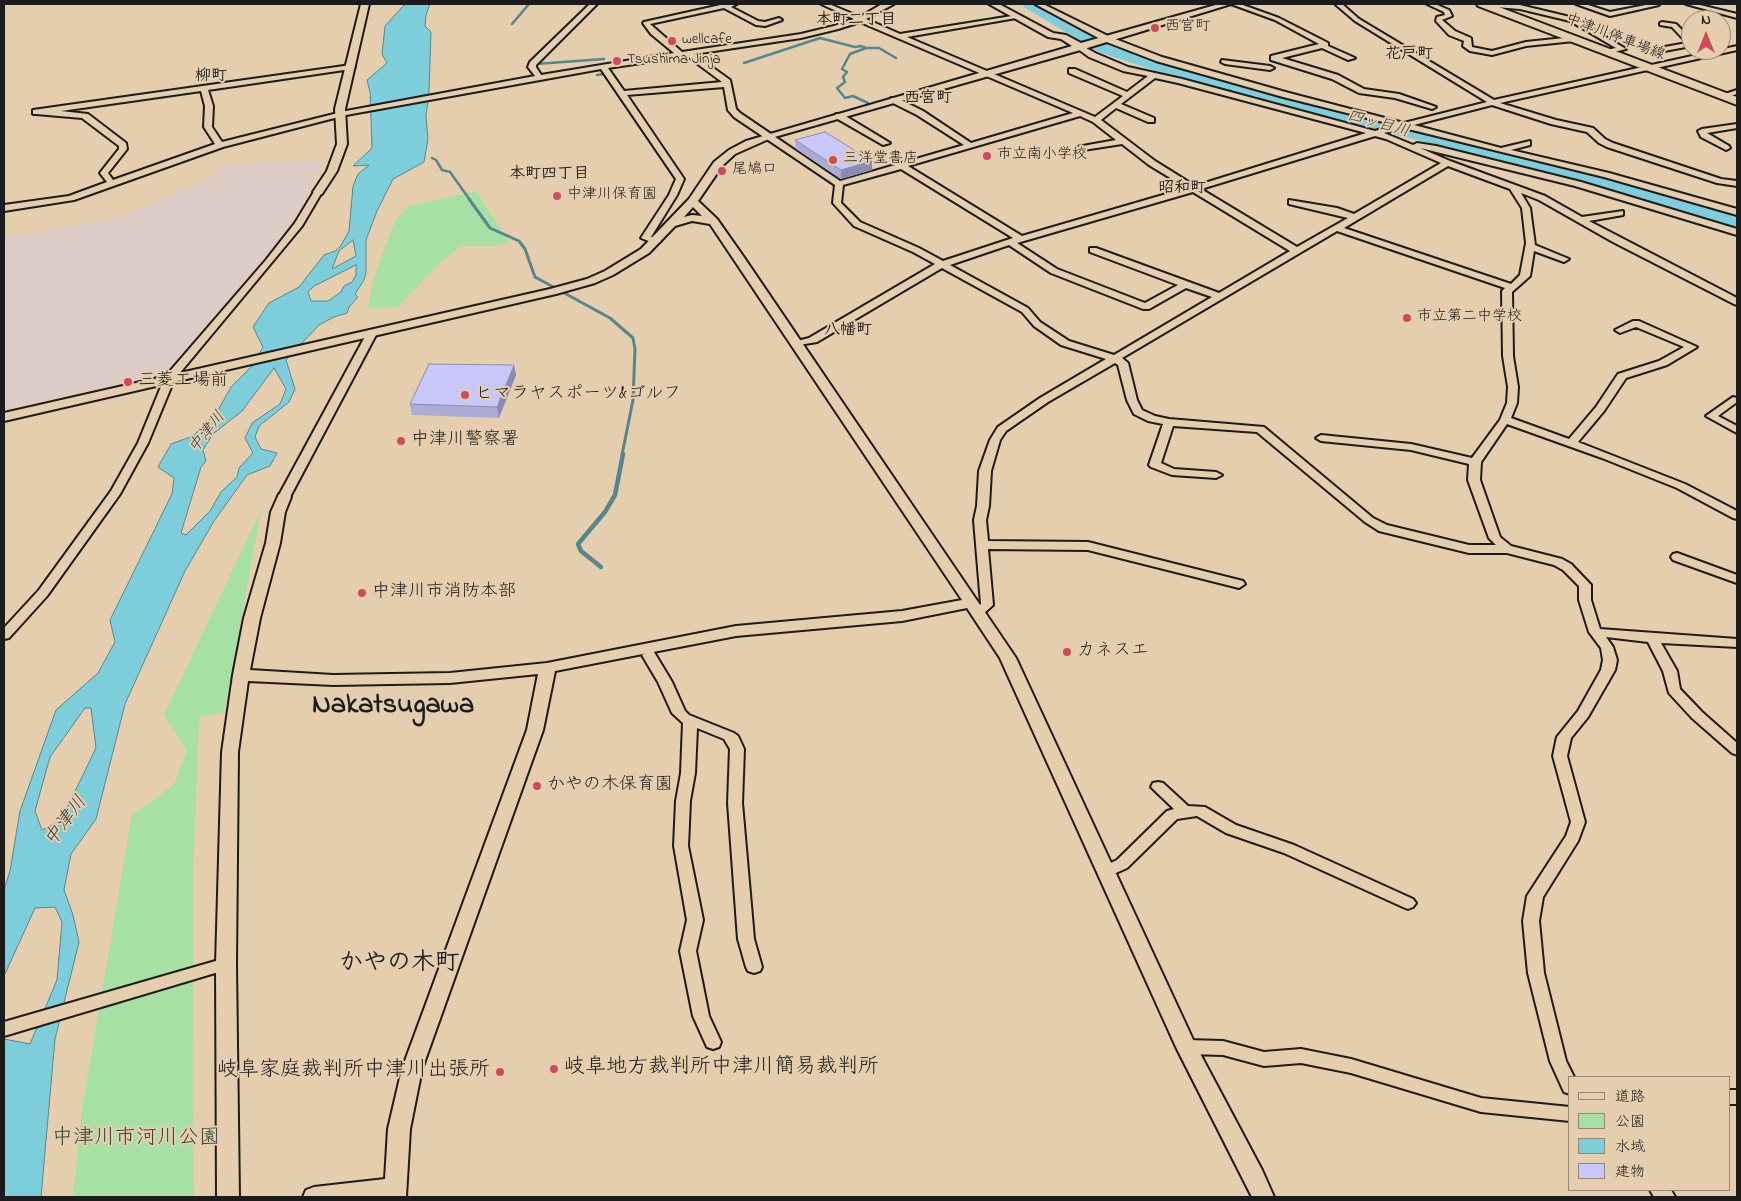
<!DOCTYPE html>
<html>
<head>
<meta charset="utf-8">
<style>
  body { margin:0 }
  #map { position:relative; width:1741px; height:1201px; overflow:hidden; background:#e5ceae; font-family:"Indie Flower","Klee One",sans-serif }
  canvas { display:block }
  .frame { position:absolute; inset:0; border:5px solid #1c1c1c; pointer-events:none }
  .legend { position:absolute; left:1568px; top:1076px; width:162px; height:115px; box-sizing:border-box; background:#e5ceae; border:1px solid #958774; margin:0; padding:6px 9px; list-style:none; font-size:15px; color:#1c1c1c }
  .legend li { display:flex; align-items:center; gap:10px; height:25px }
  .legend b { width:25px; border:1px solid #958774 }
  .north { position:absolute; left:1681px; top:10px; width:50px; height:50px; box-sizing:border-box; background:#e5ceae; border:1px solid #958774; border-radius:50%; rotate:0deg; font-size:14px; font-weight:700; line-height:20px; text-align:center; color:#1c1c1c }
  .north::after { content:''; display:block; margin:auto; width:18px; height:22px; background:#d1495b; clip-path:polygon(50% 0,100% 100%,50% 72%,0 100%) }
</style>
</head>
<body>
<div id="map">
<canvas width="1741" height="1201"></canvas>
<div class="frame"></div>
<ul class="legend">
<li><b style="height:6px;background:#e5ceae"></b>道路</li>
<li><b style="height:14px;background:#a7e0a4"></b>公園</li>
<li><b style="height:14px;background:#7ecddb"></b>水域</li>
<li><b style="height:14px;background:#c8c7fa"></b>建物</li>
</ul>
<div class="north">N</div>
</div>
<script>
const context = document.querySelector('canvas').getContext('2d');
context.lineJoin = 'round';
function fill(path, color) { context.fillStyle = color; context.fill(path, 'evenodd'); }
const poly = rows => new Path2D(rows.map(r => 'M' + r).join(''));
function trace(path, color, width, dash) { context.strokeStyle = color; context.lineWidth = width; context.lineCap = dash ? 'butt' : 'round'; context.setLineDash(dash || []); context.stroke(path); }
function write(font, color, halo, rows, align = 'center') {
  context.font = font + ' "Indie Flower","Klee One",sans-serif'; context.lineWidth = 4; context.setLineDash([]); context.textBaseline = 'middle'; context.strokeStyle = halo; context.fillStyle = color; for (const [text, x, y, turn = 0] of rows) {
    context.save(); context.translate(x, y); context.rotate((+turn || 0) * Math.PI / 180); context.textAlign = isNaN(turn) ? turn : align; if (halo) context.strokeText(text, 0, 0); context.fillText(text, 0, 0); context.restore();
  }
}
fill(poly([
  [325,160,290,227,248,277,244,286,168,374,4,409,5,238,121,217,217,175,211,168,246,163]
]), '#dcccc5');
fill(poly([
  [476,191,510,243,493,246,461,246,441,262,398,307,368,309,374,277,395,221,409,206],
  [261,510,224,713,199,717,193,880,194,1197,73,1197,82,1108,132,815,174,785,187,750,164,715]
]), '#a7e0a4');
const water = poly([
  [405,4,430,4,426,15,425,26,431,32,429,91,426,117,428,139,424,162,393,179,377,211,366,240,366,273,364,280,355,294,358,297,349,307,347,313,334,317,319,325,286,360,295,389,289,402,259,426,255,437,261,449,277,453,270,466,247,475,214,521,185,571,125,704,96,819,71,854,64,890,73,915,79,942,55,1039,41,1197,4,1197,4,1039,30,1044,57,980,62,922,55,907,35,908,4,976,4,890,10,871,20,811,56,710,98,673,115,642,110,620,172,494,174,478,158,467,171,444,193,436,217,412,231,387,252,366,263,347,253,327,269,303,299,287,324,255,335,251,340,247,349,231,353,186,358,174,369,165,353,166,372,148,370,92,367,80,387,63,382,54,385,26,405,4],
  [353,240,356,256,332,269,339,251,353,240],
  [356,265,356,275,352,282,344,286,341,292,328,301,311,301,308,292,314,286,356,265],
  [274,368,286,389,280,404,252,423,245,438,253,453,239,468,237,477,221,492,210,511,186,535,181,533,201,467,206,461,203,450,213,434,242,411,274,368],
  [85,708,91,708,96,748,62,818,56,823,42,830,35,811,50,757,85,708]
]);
fill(water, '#7ecddb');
trace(water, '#57868f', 1);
trace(poly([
  [512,24,529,4],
  [866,48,879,48,896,58],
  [744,63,820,38,855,47,861,46,866,48,850,54,842,69,847,72,843,77,845,82,837,88,845,98,853,96,868,103],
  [536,64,604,59],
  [597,75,605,74],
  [432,158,436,160,442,170,450,172,470,200]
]), '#57868f', 2.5);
trace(poly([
  [469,199,490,228,519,241,525,249,535,277,610,318,633,338,635,349,633,400,622,455]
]), '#57868f', 3);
trace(poly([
  [601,567,581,551,578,544,605,512,615,495,623,454]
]), '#57868f', 4.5);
fill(poly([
  [1022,4,1039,4,1111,46,1168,65,1628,184,1737,216,1737,228,1614,192,1156,71,1099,52,1024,7,1022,4]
]), '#7ecddb');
const minor = poly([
  [590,4,597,4,536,65,536,67,541,75,674,53,651,34,643,23,644,22,725,4,737,4,731,7,758,21,765,22,779,18,782,20,765,26,756,25,724,8,650,24,682,52,801,34,834,26,854,19,821,4,829,4,860,17,882,4,894,4,866,19,900,34,1018,15,1018,17,1016,18,907,37,1095,117,1123,96,1069,73,1069,69,1075,69,1127,92,1148,76,1123,71,1089,57,1078,49,1077,47,1081,45,1095,53,1128,67,1182,79,1375,131,1395,125,1283,97,1156,61,1104,41,1035,4,1043,4,1110,37,1162,57,1289,93,1404,123,1487,102,1355,21,1335,4,1342,4,1359,19,1494,100,1737,46,1737,50,1500,103,1556,120,1593,128,1605,139,1613,143,1721,179,1737,181,1737,186,1717,183,1607,147,1599,143,1587,132,1551,124,1492,105,1414,125,1501,148,1530,141,1530,145,1511,150,1609,173,1737,209,1737,215,1604,177,1404,128,1384,133,1413,145,1417,143,1436,146,1581,182,1737,229,1737,235,1575,186,1420,148,1450,161,1545,196,1582,217,1623,211,1623,215,1589,221,1737,298,1737,305,1734,304,1613,242,1539,200,1521,193,1530,208,1535,245,1569,259,1564,262,1534,251,1530,276,1512,292,1513,356,1518,387,1517,403,1511,418,1569,439,1596,407,1618,374,1659,361,1684,347,1636,327,1620,333,1615,330,1633,321,1639,321,1697,347,1667,365,1626,378,1604,411,1578,442,1685,484,1737,511,1737,519,1733,518,1677,488,1602,458,1507,424,1481,462,1480,480,1500,537,1511,546,1562,559,1571,564,1591,585,1591,600,1600,629,1737,639,1737,647,1661,643,1677,671,1680,689,1702,712,1737,743,1737,755,1732,753,1692,718,1669,693,1663,671,1648,642,1606,637,1613,647,1617,660,1615,670,1588,717,1571,738,1567,756,1585,822,1578,841,1543,897,1539,921,1544,973,1566,1061,1574,1077,1570,1077,1570,1094,1564,1092,1550,1061,1528,973,1523,921,1527,896,1566,836,1571,822,1553,756,1557,737,1578,711,1601,670,1603,660,1601,648,1589,632,1579,600,1579,586,1563,570,1554,565,1507,553,1469,553,1379,531,1365,522,1257,432,1173,426,1161,463,1174,469,1216,472,1222,475,1216,478,1172,475,1151,467,1149,465,1163,424,1148,421,1134,414,1127,400,1118,365,1115,363,1048,402,1006,431,1000,440,991,471,989,506,986,520,988,541,1088,542,1243,581,1245,584,1239,588,1088,550,988,549,993,605,982,615,974,615,972,612,981,604,974,520,977,506,979,471,990,440,998,427,1040,398,1106,359,1061,345,1034,326,1022,312,942,268,817,342,793,346,793,342,809,338,935,264,913,252,854,226,833,203,835,185,734,117,728,110,724,87,627,95,684,179,677,195,651,237,661,241,656,244,641,238,669,195,676,179,601,69,346,115,223,147,74,200,4,211,4,205,69,196,107,182,100,173,119,149,119,146,82,118,36,114,33,114,33,110,351,65,355,67,351,69,208,90,213,106,212,127,222,142,346,111,535,76,528,67,530,62,590,4],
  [860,22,1073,113,971,143,923,111,897,98,891,98,891,102,917,115,964,145,840,181,740,113,736,109,730,80,694,54,801,38,838,29,860,22],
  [687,56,722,82,624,91,608,68,687,56],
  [1155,78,1178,83,1366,133,1195,186,1155,161,1101,120,1116,108,1148,122,1154,122,1154,118,1121,104,1155,78],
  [201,91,205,106,204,127,215,144,113,180,108,173,127,149,126,143,88,114,61,111,201,91],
  [1080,116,1093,122,1116,140,1077,147,1077,151,1122,144,1149,165,1187,188,1022,236,908,166,1080,116],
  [1375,136,1386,139,1441,163,1354,214,1337,208,1289,200,1289,204,1348,218,1297,247,1201,189,1375,136],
  [1448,166,1510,189,1522,208,1526,243,1520,275,1511,284,1344,228,1448,166],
  [901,169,1013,238,943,261,919,248,860,222,841,203,843,185,901,169],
  [1193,192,1290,251,1219,293,1096,248,1090,248,1090,252,1178,285,1145,303,1057,269,1017,243,1193,192],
  [1337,231,1505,288,1502,291,1503,356,1508,387,1507,403,1500,420,1472,458,1411,444,1321,435,1316,438,1321,441,1411,450,1469,464,1468,480,1489,538,1496,545,1469,545,1387,525,1373,518,1264,427,1169,419,1155,416,1142,410,1137,400,1128,363,1122,358,1337,231],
  [1009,245,1051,273,1143,309,1149,309,1186,288,1212,297,1114,355,1069,341,1040,322,1028,308,950,265,1009,245],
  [1231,4,1240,4,1279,18,1328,43,1328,46,1355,58,1348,60,1322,48,1282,58,1338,75,1364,89,1399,94,1436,107,1432,109,1395,98,1359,93,1332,79,1271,60,1271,56,1319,44,1275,20,1231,4],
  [1427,4,1435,4,1449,10,1452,16,1442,20,1455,31,1471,38,1472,47,1492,51,1526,42,1574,37,1578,39,1574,41,1526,46,1492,55,1470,51,1463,46,1464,41,1449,35,1436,21,1437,17,1445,15,1444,12,1427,4],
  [1480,4,1520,5,1574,18,1626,49,1606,54,1606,50,1616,48,1570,21,1520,9,1483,6,1480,4],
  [1576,4,1585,4,1610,12,1651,4,1659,5,1610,16,1576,4],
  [1686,4,1696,4,1737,14,1737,18,1686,4],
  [1662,22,1676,24,1691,39,1691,46,1659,52,1659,48,1687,43,1672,27,1660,25,1660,23,1662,22],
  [1222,60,1270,66,1274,68,1270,70,1225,64,1221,62,1222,60],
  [1737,90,1737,94,1723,98,1719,96,1737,90],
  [836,114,842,114,890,143,883,145,836,118,836,114],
  [1737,124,1737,128,1707,133,1729,146,1730,148,1726,150,1701,137,1698,131,1702,129,1737,124],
  [318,189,322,192,302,226,174,380,148,443,120,494,47,596,9,638,4,639,4,628,39,590,111,491,138,443,165,377,266,260,295,223,315,190,318,189],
  [372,330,377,333,290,497,288,499,280,499,278,497,367,333,372,330],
  [1733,397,1737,398,1737,402,1718,416,1737,426,1737,433,1706,416,1733,397],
  [1677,553,1737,575,1737,583,1673,560,1671,557,1673,554,1677,553],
  [649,651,654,652,672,682,685,711,689,715,734,733,738,736,744,749,742,803,754,939,762,967,760,971,754,973,748,971,746,967,738,939,728,803,730,749,724,739,697,728,695,773,690,801,688,846,703,920,696,951,709,1016,721,1042,719,1047,713,1049,707,1047,693,1016,680,951,687,920,674,846,676,801,681,773,683,723,672,713,658,682,642,655,649,651],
  [1158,782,1163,783,1188,806,1205,807,1236,825,1294,845,1413,899,1416,903,1413,907,1408,909,1403,907,1284,853,1226,833,1197,816,1177,819,1127,868,1107,877,1102,875,1099,871,1102,867,1117,860,1167,811,1174,809,1151,787,1153,783,1158,782],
  [226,958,232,960,234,964,232,968,4,1036,4,1022,226,958],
  [1186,1040,1223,1041,1264,1052,1301,1049,1351,1059,1481,1098,1570,1107,1570,1121,1481,1112,1351,1073,1301,1063,1264,1066,1223,1055,1186,1054,1180,1052,1178,1047,1180,1042,1186,1040],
  [1730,1090,1737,1090,1737,1104,1730,1104,1730,1090],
  [1650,1190,1671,1190,1675,1197,1654,1197,1650,1190]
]);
const tertiary = poly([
  [361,4,369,4,345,109,347,144,337,171,322,194,318,195,313,192,327,171,337,144,335,109,361,4],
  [989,4,999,4,1053,33,1066,35,1081,43,1219,4,1231,4,1084,49,771,138,735,154,722,166,698,201,717,219,743,256,1016,658,1195,1044,1262,1170,1274,1197,1252,1197,1176,1047,1000,658,967,608,902,621,736,636,555,671,543,730,422,1069,410,1129,406,1197,303,1197,306,1190,314,1187,385,1179,388,1129,402,1069,527,730,538,674,450,683,333,685,248,681,238,752,236,964,239,1197,217,1197,216,964,222,752,233,675,244,618,266,543,271,512,279,494,289,494,291,497,285,512,280,543,260,618,250,670,333,675,450,673,547,663,736,626,902,611,962,600,710,224,692,221,675,226,649,253,613,275,595,283,556,294,4,421,4,413,550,289,587,279,605,271,641,249,689,199,714,162,729,150,746,141,1072,46,1061,39,1048,37,989,4],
  [693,207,702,216,692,215,684,217,693,207]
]);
const primary = poly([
  [1477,4,1491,4,1737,97,1737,105,1478,6,1477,4]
]);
trace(minor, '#1c1c1c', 4);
trace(tertiary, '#1c1c1c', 4);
trace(primary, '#1c1c1c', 4);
fill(minor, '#e5ceae');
fill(tertiary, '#e5ceae');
fill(primary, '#e5ceae');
fill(poly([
  [795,140,872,161,872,170,841,179,796,149],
  [514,365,516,375,499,418,412,415,410,404]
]), '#acabd7');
fill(poly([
  [872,161,872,170,841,179,841,170],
  [514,365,516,375,499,418,497,407]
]), '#8c8baf');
const building = poly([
  [825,132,872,161,841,170,795,140,825,132],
  [429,364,514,365,497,407,410,404,429,364]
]);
fill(building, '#c8c7fa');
trace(building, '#8c8baf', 1);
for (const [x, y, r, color] of [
  [1155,28,5,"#d1495b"],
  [672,41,5,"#d1495b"],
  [617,61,5,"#d1495b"],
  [987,156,5,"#d1495b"],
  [833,160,5,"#d1495b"],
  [722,171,5,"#d1495b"],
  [557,196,5,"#d1495b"],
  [1407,318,5,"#d1495b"],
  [128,382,5,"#d1495b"],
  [465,395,5,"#d1495b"],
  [401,441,5,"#d1495b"],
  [362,593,5,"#d1495b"],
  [1067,652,5,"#d1495b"],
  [537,786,5,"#d1495b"],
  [554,1069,5,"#d1495b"],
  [500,1072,5,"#d1495b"]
]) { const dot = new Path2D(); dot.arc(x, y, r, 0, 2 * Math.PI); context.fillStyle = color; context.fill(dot); trace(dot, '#e5ceae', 2); }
write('15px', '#1c1c1c', '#e5ceae', [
  ["西宮町",1165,28],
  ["wellcafe",682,41],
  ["Tsushima Jinja",627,61],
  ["市立南小学校",997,156],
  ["三洋堂書店",843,160],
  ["尾鳩口",732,171],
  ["中津川保育園",567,196],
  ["市立第二中学校",1417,318]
], 'left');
write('15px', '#1c1c1c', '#e5ceae', [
  ["中津川停車場線",1615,38,21]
]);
write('bold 16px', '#1c1c1c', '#e5ceae', [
  ["本町二丁目",856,21],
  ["本町四丁目",549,175]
]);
write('bold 16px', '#1c1c1c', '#e5ceae', [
  ["花戸町",1409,55],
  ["柳町",211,77],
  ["西宮町",928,99],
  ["昭和町",1182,189],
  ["八幡町",848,331]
]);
write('italic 16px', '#303f42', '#e5ceae', [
  ["四ッ目川",1378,125,15],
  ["中津川",208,433,-51]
]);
write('18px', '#1c1c1c', '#e5ceae', [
  ["三菱工場前",138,382],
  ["ヒマラヤスポーツ&ゴルフ",475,395],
  ["中津川警察署",411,441],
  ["中津川市消防本部",372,593],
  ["カネスエ",1077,652],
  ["かやの木保育園",547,786]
], 'left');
write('italic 19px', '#303f42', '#e5ceae', [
  ["中津川",67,822,-53]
]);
write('21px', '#1c1c1c', '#e5ceae', [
  ["岐阜地方裁判所中津川簡易裁判所",564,1069],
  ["岐阜家庭裁判所中津川出張所",490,1072,"right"]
], 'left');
write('21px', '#384337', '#e5ceae', [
  ["中津川市河川公園",136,1140]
]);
write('bold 24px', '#1c1c1c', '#e5ceae', [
  ["かやの木町",399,965]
]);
write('bold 28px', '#1c1c1c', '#e5ceae', [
  ["Nakatsugawa",393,707]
]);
</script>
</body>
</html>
